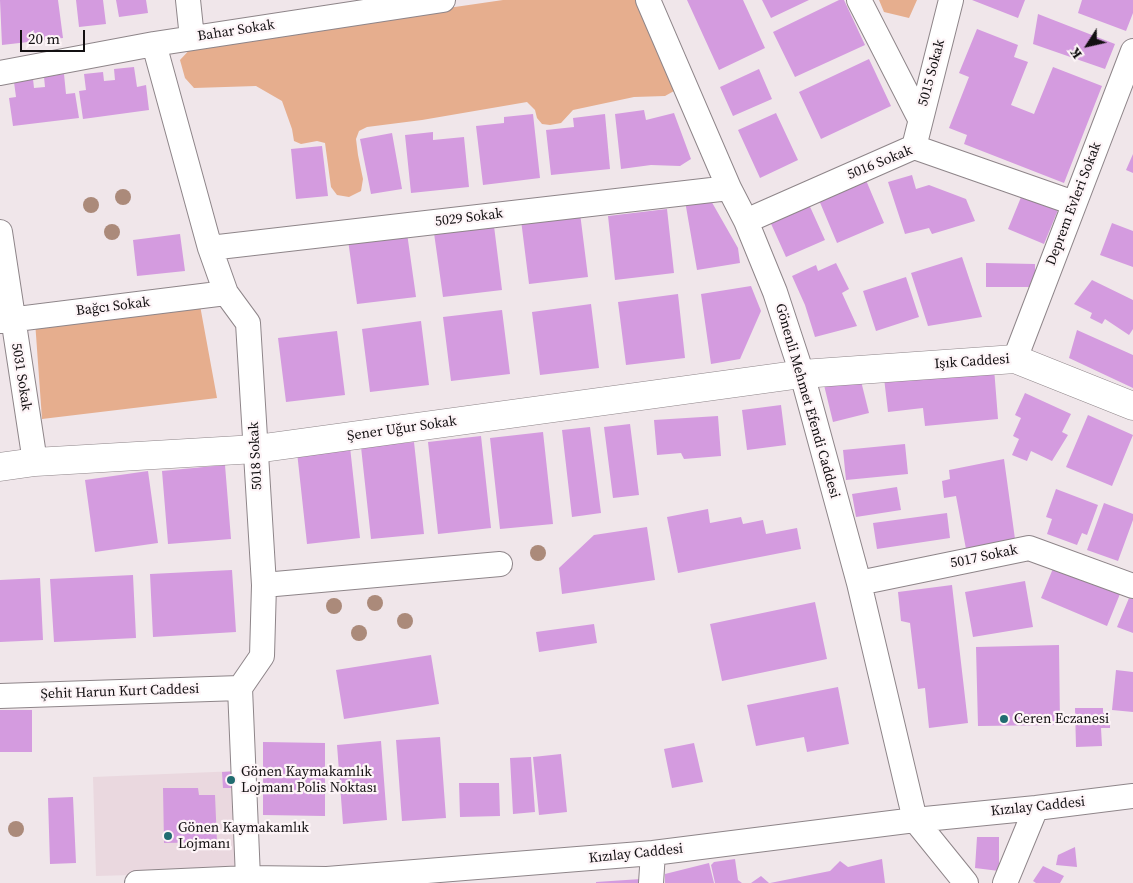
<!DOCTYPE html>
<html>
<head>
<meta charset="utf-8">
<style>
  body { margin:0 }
  #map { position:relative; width:1133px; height:883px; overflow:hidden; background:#f0e6ea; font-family:"Source Serif 4",serif }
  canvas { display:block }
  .north { position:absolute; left:1063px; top:20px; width:50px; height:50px; -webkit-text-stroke:4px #fdf4f7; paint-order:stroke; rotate:235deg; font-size:14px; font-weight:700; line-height:20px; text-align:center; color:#131012 }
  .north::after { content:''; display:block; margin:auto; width:18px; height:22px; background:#131012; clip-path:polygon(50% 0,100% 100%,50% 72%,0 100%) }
  .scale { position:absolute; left:20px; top:30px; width:65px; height:22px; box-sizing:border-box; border:2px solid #131012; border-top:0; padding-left:6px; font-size:15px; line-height:18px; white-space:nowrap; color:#131012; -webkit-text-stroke:4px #fdf4f7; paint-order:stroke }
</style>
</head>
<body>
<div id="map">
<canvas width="1133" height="883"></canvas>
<div class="north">K</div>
<div class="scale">20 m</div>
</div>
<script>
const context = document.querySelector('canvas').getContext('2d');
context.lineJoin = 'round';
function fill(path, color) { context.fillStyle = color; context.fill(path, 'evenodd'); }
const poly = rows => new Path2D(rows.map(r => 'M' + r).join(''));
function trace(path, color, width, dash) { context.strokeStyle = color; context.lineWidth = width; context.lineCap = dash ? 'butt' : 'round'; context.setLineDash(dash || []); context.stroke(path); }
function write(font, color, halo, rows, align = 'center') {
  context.font = font + ' "Source Serif 4",serif'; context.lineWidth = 4.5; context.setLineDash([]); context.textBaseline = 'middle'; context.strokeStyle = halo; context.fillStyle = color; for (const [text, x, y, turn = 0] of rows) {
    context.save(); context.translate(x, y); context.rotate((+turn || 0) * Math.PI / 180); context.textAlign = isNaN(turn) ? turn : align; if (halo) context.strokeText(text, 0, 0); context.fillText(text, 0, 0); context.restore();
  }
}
fill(poly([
  [238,771,242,872,96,876,93,777]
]), '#ead8df');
fill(poly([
  [503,0,639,0,653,32,674,91,665,96,634,97,573,110,561,123,550,125,542,124,537,118,535,110,527,102,422,120,367,127,359,131,356,139,358,155,363,179,361,191,349,197,337,195,331,187,325,143,317,141,301,144,294,141,292,129,282,101,256,86,194,88,185,78,180,60,194,45],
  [879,0,917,0,909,18,884,12],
  [199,300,217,398,42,419,35,321]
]), '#e6ae8e');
fill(poly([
  [0,0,58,0,63,38,2,45],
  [76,0,103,0,106,24,79,27],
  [116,0,146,0,148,13,119,17],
  [687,0,743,0,765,48,719,70],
  [762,0,809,0,771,18],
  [839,0,844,0,865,45,795,77,773,32],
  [972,0,1025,0,1018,18],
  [1082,0,1133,0,1133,13,1126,31,1078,13],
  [1038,14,1115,44,1105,69,1033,44],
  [977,29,1018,45,1014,57,1028,62,1011,105,1034,114,1053,67,1102,86,1064,183,964,144,967,135,949,128,969,77,959,73],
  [869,59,891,106,821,139,799,92],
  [134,67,137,87,146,85,149,110,83,119,79,91,86,90,84,74,103,72,104,81,115,80,114,69],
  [759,69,772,99,733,116,720,87],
  [64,74,66,94,75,93,79,118,13,126,9,98,16,97,14,82,33,79,34,88,45,87,44,77],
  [644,110,646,120,674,113,691,159,680,166,651,165,621,169,615,114],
  [776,113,798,160,760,178,738,130],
  [533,114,540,178,483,185,476,126,504,123,504,117],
  [605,114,610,169,551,175,546,130,574,127,573,118],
  [433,132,433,140,464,137,469,187,411,193,405,135],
  [392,133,402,189,371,194,360,139],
  [322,146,328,196,296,199,291,149],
  [1133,154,1133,173,1126,170],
  [863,173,884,223,837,243,816,193],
  [912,175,916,189,929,185,966,199,975,221,932,234,929,228,905,234,888,182],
  [1024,190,1060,205,1044,244,1008,229],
  [710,199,738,248,740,263,697,270,685,201],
  [807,200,825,240,786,257,768,217],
  [667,209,674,273,615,280,608,216],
  [580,213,588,277,529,284,521,220],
  [1112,223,1133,231,1133,267,1100,255],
  [494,226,502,290,443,297,434,233],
  [407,233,416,297,357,304,348,240],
  [180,234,185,271,137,276,133,240],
  [962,257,982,317,928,326,911,273],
  [836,263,849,289,842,293,857,326,815,337,805,305,792,276,816,265,818,271],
  [986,263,1035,264,1035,287,986,287],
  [906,277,919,317,876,331,863,291],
  [1092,280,1133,300,1133,329,1129,335,1105,319,1102,324,1090,318,1092,313,1074,304],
  [751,286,761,311,740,359,711,364,701,294],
  [678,294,685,358,626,365,618,302],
  [591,304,599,368,540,375,532,312],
  [502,310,510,374,451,381,443,317],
  [421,321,429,385,370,392,362,329],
  [1077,330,1133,355,1133,388,1069,358],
  [337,331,345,395,286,402,278,338],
  [994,368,998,419,925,426,923,408,888,412,884,378],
  [859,373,869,413,833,422,823,381],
  [1025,393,1071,414,1062,432,1068,435,1052,461,1031,451,1027,461,1012,455,1019,439,1013,436,1021,418,1015,415],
  [781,405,786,445,747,450,742,410],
  [1088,415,1133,435,1112,486,1066,467],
  [718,416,721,456,684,459,681,453,657,455,654,420],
  [630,424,639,495,613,498,604,427],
  [590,427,601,513,572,517,562,430],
  [543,432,553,524,500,529,490,438],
  [481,436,491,528,438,534,428,442],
  [414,442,424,534,371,539,361,447],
  [905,444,908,474,846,480,843,450],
  [350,447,360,538,307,544,297,452],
  [1004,459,1015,539,966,549,956,496,944,498,942,481,950,479,949,470],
  [225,465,231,539,168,544,162,471],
  [148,471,158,543,95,552,85,480],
  [897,487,901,510,856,517,852,494],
  [1056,489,1098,505,1087,535,1082,533,1077,545,1047,534,1052,519,1046,517],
  [1104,503,1133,514,1133,520,1118,561,1087,550],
  [708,509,710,523,741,517,743,524,763,520,766,534,797,528,801,549,678,573,667,517],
  [947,513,950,538,877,549,873,523],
  [647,527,655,580,562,594,559,568,594,535],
  [1054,566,1120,594,1107,626,1041,598],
  [232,570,236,632,153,637,150,574],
  [133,575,136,638,54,642,50,579],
  [40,578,43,640,0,642,0,580],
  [1025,581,1033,627,973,637,965,592],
  [952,585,968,723,929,728,925,688,918,689,910,623,901,621,898,592],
  [1129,598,1133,599,1133,633,1117,627],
  [815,602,827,659,722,681,710,624],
  [594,624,597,643,539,652,536,632],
  [1059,645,1060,725,978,726,976,647],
  [431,655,439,704,344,719,336,670],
  [1116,670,1133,672,1133,712,1112,710],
  [838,687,849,744,807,752,804,737,756,746,747,705],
  [1075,708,1103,708,1103,713,1110,712,1110,728,1101,728,1102,746,1076,747],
  [0,710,32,710,32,752,0,752],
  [440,737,446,818,402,821,396,740],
  [381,741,387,820,343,824,337,745],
  [263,742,325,743,325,816,263,815],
  [694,743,703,782,672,788,664,749],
  [561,754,567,812,539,815,533,757],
  [531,757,535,812,513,814,510,758],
  [238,771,239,788,223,788,222,772],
  [459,783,499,783,500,816,460,817],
  [163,788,198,788,199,795,215,795,217,842,164,843],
  [73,797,76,863,50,864,48,798],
  [977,837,999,837,999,871,975,868],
  [1075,847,1077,867,1056,865,1058,855],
  [735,859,738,880,742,883,715,883,711,865,714,862],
  [882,859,885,883,770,883,830,871,840,861,848,867],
  [709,863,714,883,665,883,665,874],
  [1043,866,1064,876,1060,883,1036,883,1033,881],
  [761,876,769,883,751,883],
  [641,879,641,883,596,883,596,882]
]), '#d49bdf');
const minor = poly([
  [188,0,192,38],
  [648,0,729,188,746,221,775,292,802,374,859,583,915,820,966,883],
  [859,0,920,119],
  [154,44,210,248,226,293,248,323,264,585,262,656,240,688,248,878],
  [0,73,154,44,443,0],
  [914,147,951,0],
  [746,221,914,147,1074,203],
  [0,232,35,462],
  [210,248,729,188],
  [0,321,226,293],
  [1015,359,1133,51],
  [859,583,1029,548,1133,586],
  [264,585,500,564],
  [0,696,240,688],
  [137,883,248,878,327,879,653,853,915,820,1036,808,1133,796],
  [651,883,653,853],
  [1005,883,1036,808]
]);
const tertiary = poly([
  [0,467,35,462,256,449,802,374,1015,359,1133,406]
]);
trace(minor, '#8e8589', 26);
trace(tertiary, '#8e8589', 29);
trace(minor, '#fff', 24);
trace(tertiary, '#fff', 28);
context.fillStyle = '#ab8a7a';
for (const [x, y] of [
  [123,197],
  [91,205],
  [112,232],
  [538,553],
  [375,603],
  [334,606],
  [405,621],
  [359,633],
  [16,829]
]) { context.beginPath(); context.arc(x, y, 8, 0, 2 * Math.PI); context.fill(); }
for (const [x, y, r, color] of [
  [1004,719,5,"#206c70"],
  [231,780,5,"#206c70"],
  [168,836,5,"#206c70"]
]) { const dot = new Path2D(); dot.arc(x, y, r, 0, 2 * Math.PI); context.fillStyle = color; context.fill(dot); trace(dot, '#fdf4f7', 2); }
write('14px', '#131012', '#fdf4f7', [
  ["Bahar Sokak",236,31,-9],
  ["5015 Sokak",932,73,-75],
  ["5016 Sokak",880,163,-22],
  ["Deprem Evleri Sokak",1074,204,-69],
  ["5029 Sokak",469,218,-7],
  ["Bağcı Sokak",113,307,-7],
  ["Işık Caddesi",972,362,-4],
  ["5031 Sokak",21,377,81],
  ["Gönenli Mehmet Efendi Caddesi",807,401,74],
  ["Şener Uğur Sokak",402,429,-8],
  ["5018 Sokak",256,456,-93],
  ["5017 Sokak",984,557,-12],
  ["Şehit Harun Kurt Caddesi",120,692,-2],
  ["Kızılay Caddesi",1038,807,-6],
  ["Kızılay Caddesi",636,854,-6]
]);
write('14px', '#131012', '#fdf4f7', [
  ["Ceren Eczanesi",1014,719],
  ["Gönen Kaymakamlık",241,772],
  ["Lojmanı Polis Noktası",241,788],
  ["Gönen Kaymakamlık",178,828],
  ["Lojmanı",178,844]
], 'left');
</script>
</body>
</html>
